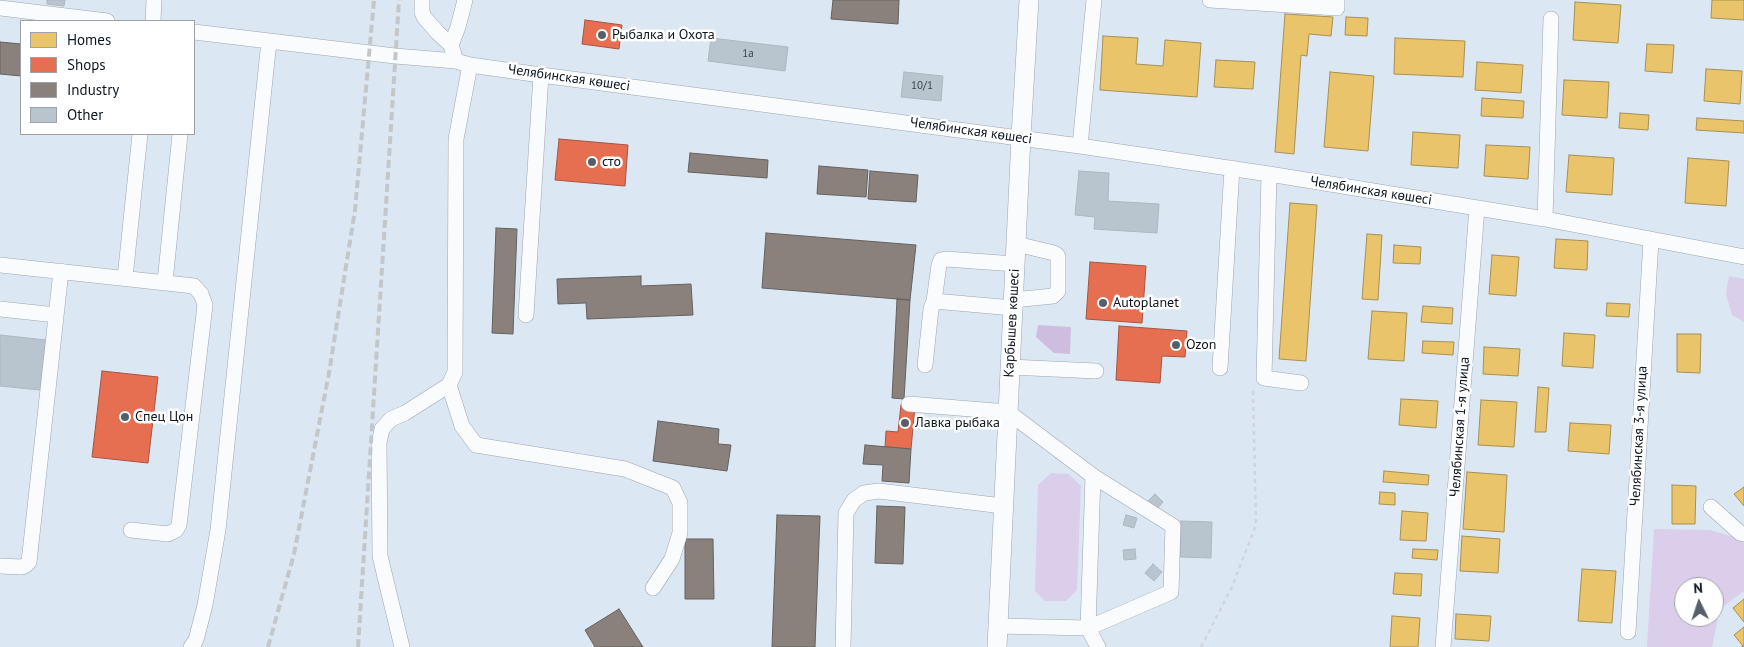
<!DOCTYPE html>
<html>
<head>
<meta charset="utf-8">
<style>
  body { margin:0 }
  #map { position:relative; width:1744px; height:647px; overflow:hidden; background:#dce7f4; font-family:"PT Sans",sans-serif }
  canvas { display:block }
  .legend { position:absolute; left:20px; top:20px; width:175px; height:115px; box-sizing:border-box; background:#fff; border:1px solid #9ea2a6; margin:0; padding:6px 9px; list-style:none; font-size:15px; color:#0d1620 }
  .legend li { display:flex; align-items:center; gap:10px; height:25px }
  .legend b { width:25px; border:1px solid #9ea2a6 }
  .north { position:absolute; left:1674px; top:577px; width:50px; height:50px; box-sizing:border-box; background:#fff; border:1px solid #9ea2a6; border-radius:50%; rotate:356deg; font-size:14px; font-weight:700; line-height:20px; text-align:center; color:#0d1620 }
  .north::after { content:''; display:block; margin:auto; width:18px; height:22px; background:#555f6a; clip-path:polygon(50% 0,100% 100%,50% 72%,0 100%) }
</style>
</head>
<body>
<div id="map">
<canvas width="1744" height="647"></canvas>
<ul class="legend">
<li><b style="height:14px;background:#e9c46a"></b>Homes</li>
<li><b style="height:14px;background:#e76f51"></b>Shops</li>
<li><b style="height:14px;background:#8a817c"></b>Industry</li>
<li><b style="height:14px;background:#b8c5ce"></b>Other</li>
</ul>
<div class="north">N</div>
</div>
<script>
const context = document.querySelector('canvas').getContext('2d');
context.lineJoin = 'round';
function fill(path, color) { context.fillStyle = color; context.fill(path, 'evenodd'); }
const poly = rows => new Path2D(rows.map(r => 'M' + r).join(''));
function trace(path, color, width, dash) { context.strokeStyle = color; context.lineWidth = width; context.lineCap = dash ? 'butt' : 'round'; context.setLineDash(dash || []); context.stroke(path); }
function write(font, color, halo, rows, align = 'center') {
  context.font = font + ' "PT Sans",sans-serif'; context.lineWidth = 5; context.setLineDash([]); context.textBaseline = 'middle'; context.strokeStyle = halo; context.fillStyle = color; for (const [text, x, y, turn = 0] of rows) {
    context.save(); context.translate(x, y); context.rotate((+turn || 0) * Math.PI / 180); context.textAlign = isNaN(turn) ? turn : align; if (halo) context.strokeText(text, 0, 0); context.fillText(text, 0, 0); context.restore();
  }
}
fill(poly([
  [1729,276,1744,279,1744,322,1732,315,1726,294],
  [1051,473,1069,474,1081,486,1077,590,1066,601,1045,601,1035,591,1038,485],
  [1654,529,1710,530,1744,540,1744,591,1720,609,1712,647,1647,647],
  [1684,587,1714,587,1714,617,1684,617]
]), '#dbceeb');
fill(poly([
  [1038,325,1071,327,1070,354,1054,353,1036,337]
]), '#cfbde0');
const homes = poly([
  [1712,0,1744,0,1744,20,1711,18,1712,0],
  [1575,2,1621,5,1618,43,1573,40,1575,2],
  [1285,14,1333,17,1331,36,1309,34,1307,56,1301,55,1294,154,1275,152,1285,14],
  [1346,17,1368,18,1367,36,1345,35,1346,17],
  [1103,36,1138,38,1136,64,1163,66,1165,40,1201,43,1197,97,1100,90,1103,36],
  [1395,38,1465,41,1463,77,1394,74,1395,38],
  [1647,44,1674,45,1672,73,1645,71,1647,44],
  [1216,60,1255,62,1253,89,1214,87,1216,60],
  [1477,62,1523,65,1521,93,1475,90,1477,62],
  [1706,69,1742,71,1740,104,1704,101,1706,69],
  [1330,72,1374,76,1368,151,1324,147,1330,72],
  [1564,80,1609,82,1607,118,1562,115,1564,80],
  [1482,98,1524,101,1523,118,1481,116,1482,98],
  [1620,113,1649,115,1648,130,1619,128,1620,113],
  [1697,118,1744,121,1744,133,1696,130,1697,118],
  [1413,132,1460,135,1458,168,1411,165,1413,132],
  [1486,145,1530,147,1528,179,1484,176,1486,145],
  [1569,155,1614,158,1612,195,1566,192,1569,155],
  [1688,158,1729,161,1726,206,1685,203,1688,158],
  [1290,203,1317,205,1306,361,1279,359,1290,203],
  [1367,234,1382,235,1378,300,1362,299,1367,234],
  [1556,239,1588,241,1587,270,1554,268,1556,239],
  [1394,245,1421,247,1420,264,1393,263,1394,245],
  [1492,255,1519,257,1516,296,1489,294,1492,255],
  [1607,303,1630,304,1629,317,1606,316,1607,303],
  [1423,306,1453,308,1452,324,1421,322,1423,306],
  [1372,311,1407,313,1404,361,1368,359,1372,311],
  [1564,333,1595,335,1593,368,1562,366,1564,333],
  [1677,334,1701,334,1700,373,1677,372,1677,334],
  [1423,341,1454,342,1453,355,1422,353,1423,341],
  [1484,347,1520,349,1518,376,1483,374,1484,347],
  [1538,387,1549,388,1546,432,1535,432,1538,387],
  [1401,399,1438,401,1436,428,1399,425,1401,399],
  [1481,400,1517,402,1514,447,1478,445,1481,400],
  [1570,423,1611,425,1609,454,1568,451,1570,423],
  [1384,471,1429,475,1428,485,1383,482,1384,471],
  [1467,472,1507,475,1504,532,1463,529,1467,472],
  [1672,485,1696,486,1695,524,1672,524,1672,485],
  [1744,487,1744,506,1734,494,1744,487],
  [1380,492,1395,493,1395,505,1379,504,1380,492],
  [1402,511,1428,513,1426,541,1400,540,1402,511],
  [1462,536,1500,539,1498,573,1460,571,1462,536],
  [1413,549,1438,550,1437,560,1412,558,1413,549],
  [1582,569,1616,571,1612,623,1578,621,1582,569],
  [1395,573,1422,574,1421,596,1393,594,1395,573],
  [1744,599,1744,622,1733,608,1744,599],
  [1456,614,1491,616,1489,641,1455,639,1456,614],
  [1392,616,1420,618,1418,647,1390,647,1392,616],
  [1744,627,1744,647,1741,647,1743,646,1734,635,1744,627]
]);
fill(homes, '#e9c46a');
trace(homes, '#a79054', 1);
const shops = poly([
  [585,20,622,25,619,49,582,44,585,20],
  [559,139,628,145,625,186,555,180,559,139],
  [1090,262,1146,266,1142,323,1086,319,1090,262],
  [1119,326,1187,331,1185,357,1162,356,1160,383,1116,380,1119,326],
  [102,371,158,377,148,463,92,457,102,371],
  [901,405,915,406,911,449,885,447,886,431,898,432,901,405]
]);
fill(shops, '#e76f51');
trace(shops, '#a65442', 1);
const industry = poly([
  [833,0,899,0,898,24,831,19,833,0],
  [0,42,21,44,21,76,0,74,0,42],
  [690,153,768,160,767,178,688,172,690,153],
  [819,166,868,170,866,197,817,194,819,166],
  [870,171,918,175,916,202,868,199,870,171],
  [496,228,517,229,513,334,492,333,496,228],
  [766,233,916,245,910,300,762,288,766,233],
  [641,276,641,286,691,284,693,315,587,319,586,303,558,304,557,279,641,276],
  [897,299,910,300,904,399,892,398,897,299],
  [658,421,719,429,718,444,731,445,727,471,653,461,658,421],
  [865,445,911,449,909,483,882,481,883,465,863,464,865,445],
  [877,506,905,507,903,564,875,563,877,506],
  [777,515,820,516,815,647,772,647,777,515],
  [685,539,713,539,714,599,685,599,685,539],
  [619,609,643,647,595,647,585,630,619,609]
]);
fill(industry, '#8a817c');
trace(industry, '#646160', 1);
const building = poly([
  [47,0,65,0,64,6,47,4,47,0],
  [711,38,788,47,785,71,708,61,711,38],
  [904,72,943,76,941,101,901,97,904,72],
  [1079,171,1109,173,1108,201,1159,204,1157,233,1094,229,1095,217,1075,215,1079,171],
  [0,335,46,340,40,390,0,386,0,335],
  [1155,494,1163,502,1157,509,1148,501,1155,494],
  [1126,515,1137,518,1134,528,1123,525,1126,515],
  [1181,521,1212,522,1211,558,1180,557,1181,521],
  [1135,549,1136,559,1124,560,1123,550,1135,549],
  [1153,564,1162,572,1154,581,1145,573,1153,564]
]);
fill(building, '#b8c5ce');
trace(building, '#acb8c1', 1);
const minor = poly([
  [422,0,422,12,424,17,438,33,451,45,456,61],
  [1210,0,1337,8,1337,0],
  [0,8,107,21],
  [153,21,154,0],
  [194,32,395,56,456,61,470,65,541,75,1080,146,1269,174,1545,219,1744,257],
  [451,45,458,27,465,0],
  [1080,146,1094,0],
  [1269,174,1264,378,1301,383],
  [1545,219,1551,19],
  [0,265,194,286,201,294,205,305,179,525,176,530,168,534,131,530],
  [125,278,140,134],
  [165,282,180,134],
  [1013,300,1053,296,1058,291,1058,257,1057,255,1054,253,1016,244],
  [934,301,1013,308],
  [0,309,56,315],
  [526,315,541,75],
  [925,365,931,309,934,301,939,265,941,260,946,259,1015,264],
  [1010,367,1096,371],
  [1220,368,1232,168],
  [449,385,462,426,476,445,625,469,673,488,680,503,680,533,672,559,653,588],
  [909,404,1008,412,1093,476,1173,526,1171,592,1088,628,998,626],
  [1093,476,1088,628,1098,647],
  [1711,507,1740,533,1744,534],
  [0,566,22,567,26,565,29,562,61,271],
  [1628,632,1651,240],
  [191,647,196,640,205,605,218,530,269,41],
  [402,647,380,556,379,443,382,429,391,419,405,413,449,385,455,372,456,139,470,65],
  [843,647,846,513,854,500,864,493,879,491,1003,506],
  [1443,647,1477,208]
]);
const major = poly([
  [997,647,1021,137,1029,0]
]);
trace(minor, '#9ca5b0', 16);
trace(major, '#9ca5b0', 20);
trace(poly([
  [1201,647,1231,589,1256,525,1253,388]
]), '#d1d4d9', 2.5, [4, 4]);
trace(minor, '#fafbfd', 15);
trace(major, '#fafbfd', 19);
trace(poly([
  [268,647,294,554,329,373,355,210,374,0],
  [358,647,399,0]
]), '#c3c7ca', 4, [8, 4]);
for (const [x, y, r, color] of [
  [602,35,5,"#555f6a"],
  [592,162,5,"#555f6a"],
  [1103,303,5,"#555f6a"],
  [1176,345,5,"#555f6a"],
  [125,417,5,"#555f6a"],
  [905,423,5,"#555f6a"]
]) { const dot = new Path2D(); dot.arc(x, y, r, 0, 2 * Math.PI); context.fillStyle = color; context.fill(dot); trace(dot, '#fff', 2); }
write('11px', '#38424c', null, [
  ["1а",748,54],
  ["10/1",922,86]
]);
write('14px', '#0d1620', '#fff', [
  ["Рыбалка и Охота",612,35],
  ["сто",602,162],
  ["Autoplanet",1113,303],
  ["Ozon",1186,345],
  ["Спец Цон",135,417],
  ["Лавка рыбака",915,423]
], 'left');
write('14px', '#0d1620', '#fff', [
  ["Челябинская көшесі",569,78,8],
  ["Челябинская көшесі",971,131,8],
  ["Челябинская көшесі",1371,191,9],
  ["Карбышев көшесі",1012,323,-87],
  ["Челябинская 1-я улица",1460,427,-86],
  ["Челябинская 3-я улица",1639,436,-87]
]);
</script>
</body>
</html>
